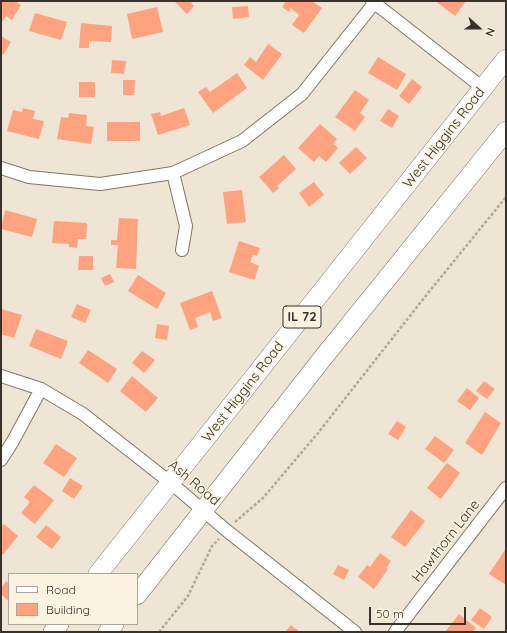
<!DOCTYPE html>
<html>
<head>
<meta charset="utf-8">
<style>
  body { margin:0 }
  #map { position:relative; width:507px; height:633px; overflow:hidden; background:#efe5d4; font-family:Quicksand,sans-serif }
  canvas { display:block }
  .frame { position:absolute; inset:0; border:2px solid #37332c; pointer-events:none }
  .legend { position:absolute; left:8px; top:573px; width:130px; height:52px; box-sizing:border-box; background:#fdf3e1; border:1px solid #aea699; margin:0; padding:5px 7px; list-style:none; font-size:12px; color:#37332c }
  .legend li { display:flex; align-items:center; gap:8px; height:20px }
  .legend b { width:20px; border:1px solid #aea699 }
  .north { position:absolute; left:459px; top:8px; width:40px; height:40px; -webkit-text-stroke:3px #fdf3e1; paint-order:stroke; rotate:111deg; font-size:11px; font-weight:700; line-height:16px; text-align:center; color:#37332c }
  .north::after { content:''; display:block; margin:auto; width:14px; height:18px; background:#37332c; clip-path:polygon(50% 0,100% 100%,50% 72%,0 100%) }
  .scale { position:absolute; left:369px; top:607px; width:97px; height:18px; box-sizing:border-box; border:2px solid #37332c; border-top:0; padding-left:5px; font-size:12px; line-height:14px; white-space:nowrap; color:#37332c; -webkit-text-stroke:3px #fdf3e1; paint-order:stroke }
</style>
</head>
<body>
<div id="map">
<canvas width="507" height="633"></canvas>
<div class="frame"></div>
<ul class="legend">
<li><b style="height:5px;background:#fff"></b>Road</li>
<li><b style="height:11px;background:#ffa27f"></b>Building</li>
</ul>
<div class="north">N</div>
<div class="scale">50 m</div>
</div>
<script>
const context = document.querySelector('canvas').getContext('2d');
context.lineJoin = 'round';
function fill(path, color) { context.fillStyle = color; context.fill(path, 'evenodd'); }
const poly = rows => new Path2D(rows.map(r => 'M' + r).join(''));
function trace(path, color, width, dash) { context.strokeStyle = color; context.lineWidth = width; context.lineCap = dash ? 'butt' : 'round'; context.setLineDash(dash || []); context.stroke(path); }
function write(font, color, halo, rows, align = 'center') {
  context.font = font + ' Quicksand,sans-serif'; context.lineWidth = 3; context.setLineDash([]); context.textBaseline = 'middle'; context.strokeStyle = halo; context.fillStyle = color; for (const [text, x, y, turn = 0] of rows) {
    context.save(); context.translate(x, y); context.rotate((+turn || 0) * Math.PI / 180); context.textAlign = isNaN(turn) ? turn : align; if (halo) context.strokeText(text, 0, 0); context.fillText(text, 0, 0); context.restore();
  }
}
fill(poly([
  [1,1,15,1,21,5,12,20,6,16,1,23],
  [174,1,193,1,191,3,194,6,187,14],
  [286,1,312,1,322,8,304,33,292,25,299,15,291,8,289,12,282,7],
  [435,1,466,1,455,16],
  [248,6,249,17,233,19,232,7],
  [157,7,163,32,132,39,127,14],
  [35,13,67,22,61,40,29,31],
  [81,23,112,26,111,42,89,41,89,48,79,48],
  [1,36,11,42,3,55,1,54],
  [268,44,282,54,263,80,244,65,250,57,256,62],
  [378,57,406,74,397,90,368,73],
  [112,60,126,61,124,74,111,73],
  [237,73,247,88,213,113,198,92,206,87,210,92],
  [412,79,422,87,409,104,399,96],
  [123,80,135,80,134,95,123,95],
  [79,82,95,82,95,97,79,97],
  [355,90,369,100,360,113,365,117,355,131,335,117],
  [23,108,35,111,33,119,44,121,39,139,7,131,13,110,22,112],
  [184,108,190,125,158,135,151,114,160,112,161,116],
  [388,109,399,116,392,128,380,121],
  [69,113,87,115,86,126,94,127,91,144,57,139,61,117,68,118],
  [107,122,140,122,140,141,107,141],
  [320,124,337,139,333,144,338,148,326,162,319,156,314,162,298,148],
  [356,147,367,158,350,174,339,163],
  [284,155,296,169,277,186,279,188,273,193,259,177],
  [314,182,324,195,309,207,299,193],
  [242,190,246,222,227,224,223,192],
  [5,210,37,219,32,237,1,229],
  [119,218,138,219,136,269,116,268,118,245,111,245,111,240,117,240],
  [54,221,87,223,86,239,78,239,77,248,69,247,69,244,52,243],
  [239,241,260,248,257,256,253,255,250,262,259,266,254,280,229,272],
  [79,256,93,256,93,270,78,270],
  [110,274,114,282,105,286,101,278],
  [138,275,166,293,157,309,128,291],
  [212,291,222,318,213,321,210,312,195,318,198,327,190,330,180,303],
  [77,304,91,310,85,323,71,317],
  [1,309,22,315,14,338,1,334],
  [157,324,169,326,167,340,155,338],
  [36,329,68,341,61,359,29,346],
  [88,350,117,369,108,383,79,363],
  [142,351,155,360,144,373,132,363],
  [132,376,158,398,146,412,120,391],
  [484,381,495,389,487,399,476,391],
  [467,388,479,398,470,410,457,401],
  [485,412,501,423,482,455,465,443],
  [397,421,406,427,398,440,388,434],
  [435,436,454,450,444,463,425,449],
  [56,444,77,458,64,477,43,463],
  [447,463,460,473,441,499,427,488],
  [70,478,83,486,74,499,62,491],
  [34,485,54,500,35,524,21,513,30,502,24,497],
  [411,510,425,521,405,547,391,537],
  [4,524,18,536,1,557,1,527],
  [46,525,61,537,52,549,36,537],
  [506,548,506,585,489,574],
  [380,553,391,561,386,568,388,569,374,589,358,577,367,565,370,567],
  [338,565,349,570,344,580,333,574],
  [6,581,9,583,9,598,7,600,1,594,1,588],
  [480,608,492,617,484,629,471,620],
  [459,614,476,628,473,632,445,632],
  [291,625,300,632,285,632]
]), '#ffa27f');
const minor = poly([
  [372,1,483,88],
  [1,168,29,177,100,184,173,173,242,141,302,94,376,1],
  [173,173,186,226,182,250],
  [1,376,41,389,83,414,171,483,226,530,355,632],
  [1,460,13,441,41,389],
  [395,632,506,488]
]);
const primary = poly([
  [98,574,506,59],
  [137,595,322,359,506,131],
  [53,632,59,624],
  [108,632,114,624]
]);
trace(minor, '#7f7767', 14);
trace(primary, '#7f7767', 20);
trace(poly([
  [235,522,263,498,318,433,424,298,506,197],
  [159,632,188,596,212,546,219,539]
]), '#b1a99b', 2.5, [3, 2]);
trace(minor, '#fff', 12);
trace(primary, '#fff', 19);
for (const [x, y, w] of [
  [302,317,38]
]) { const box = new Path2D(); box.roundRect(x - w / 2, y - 11, w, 22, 3); context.fillStyle = '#fdf3e1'; context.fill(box); trace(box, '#37332c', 1); }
write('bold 13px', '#37332c', null, [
  ["IL 72",302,317]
]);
write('14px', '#37332c', '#fdf3e1', [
  ["West Higgins Road",444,138,-52],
  ["West Higgins Road",243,392,-52],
  ["Ash Road",194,483,40],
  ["Hawthorn Lane",446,541,-52]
]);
</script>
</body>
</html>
